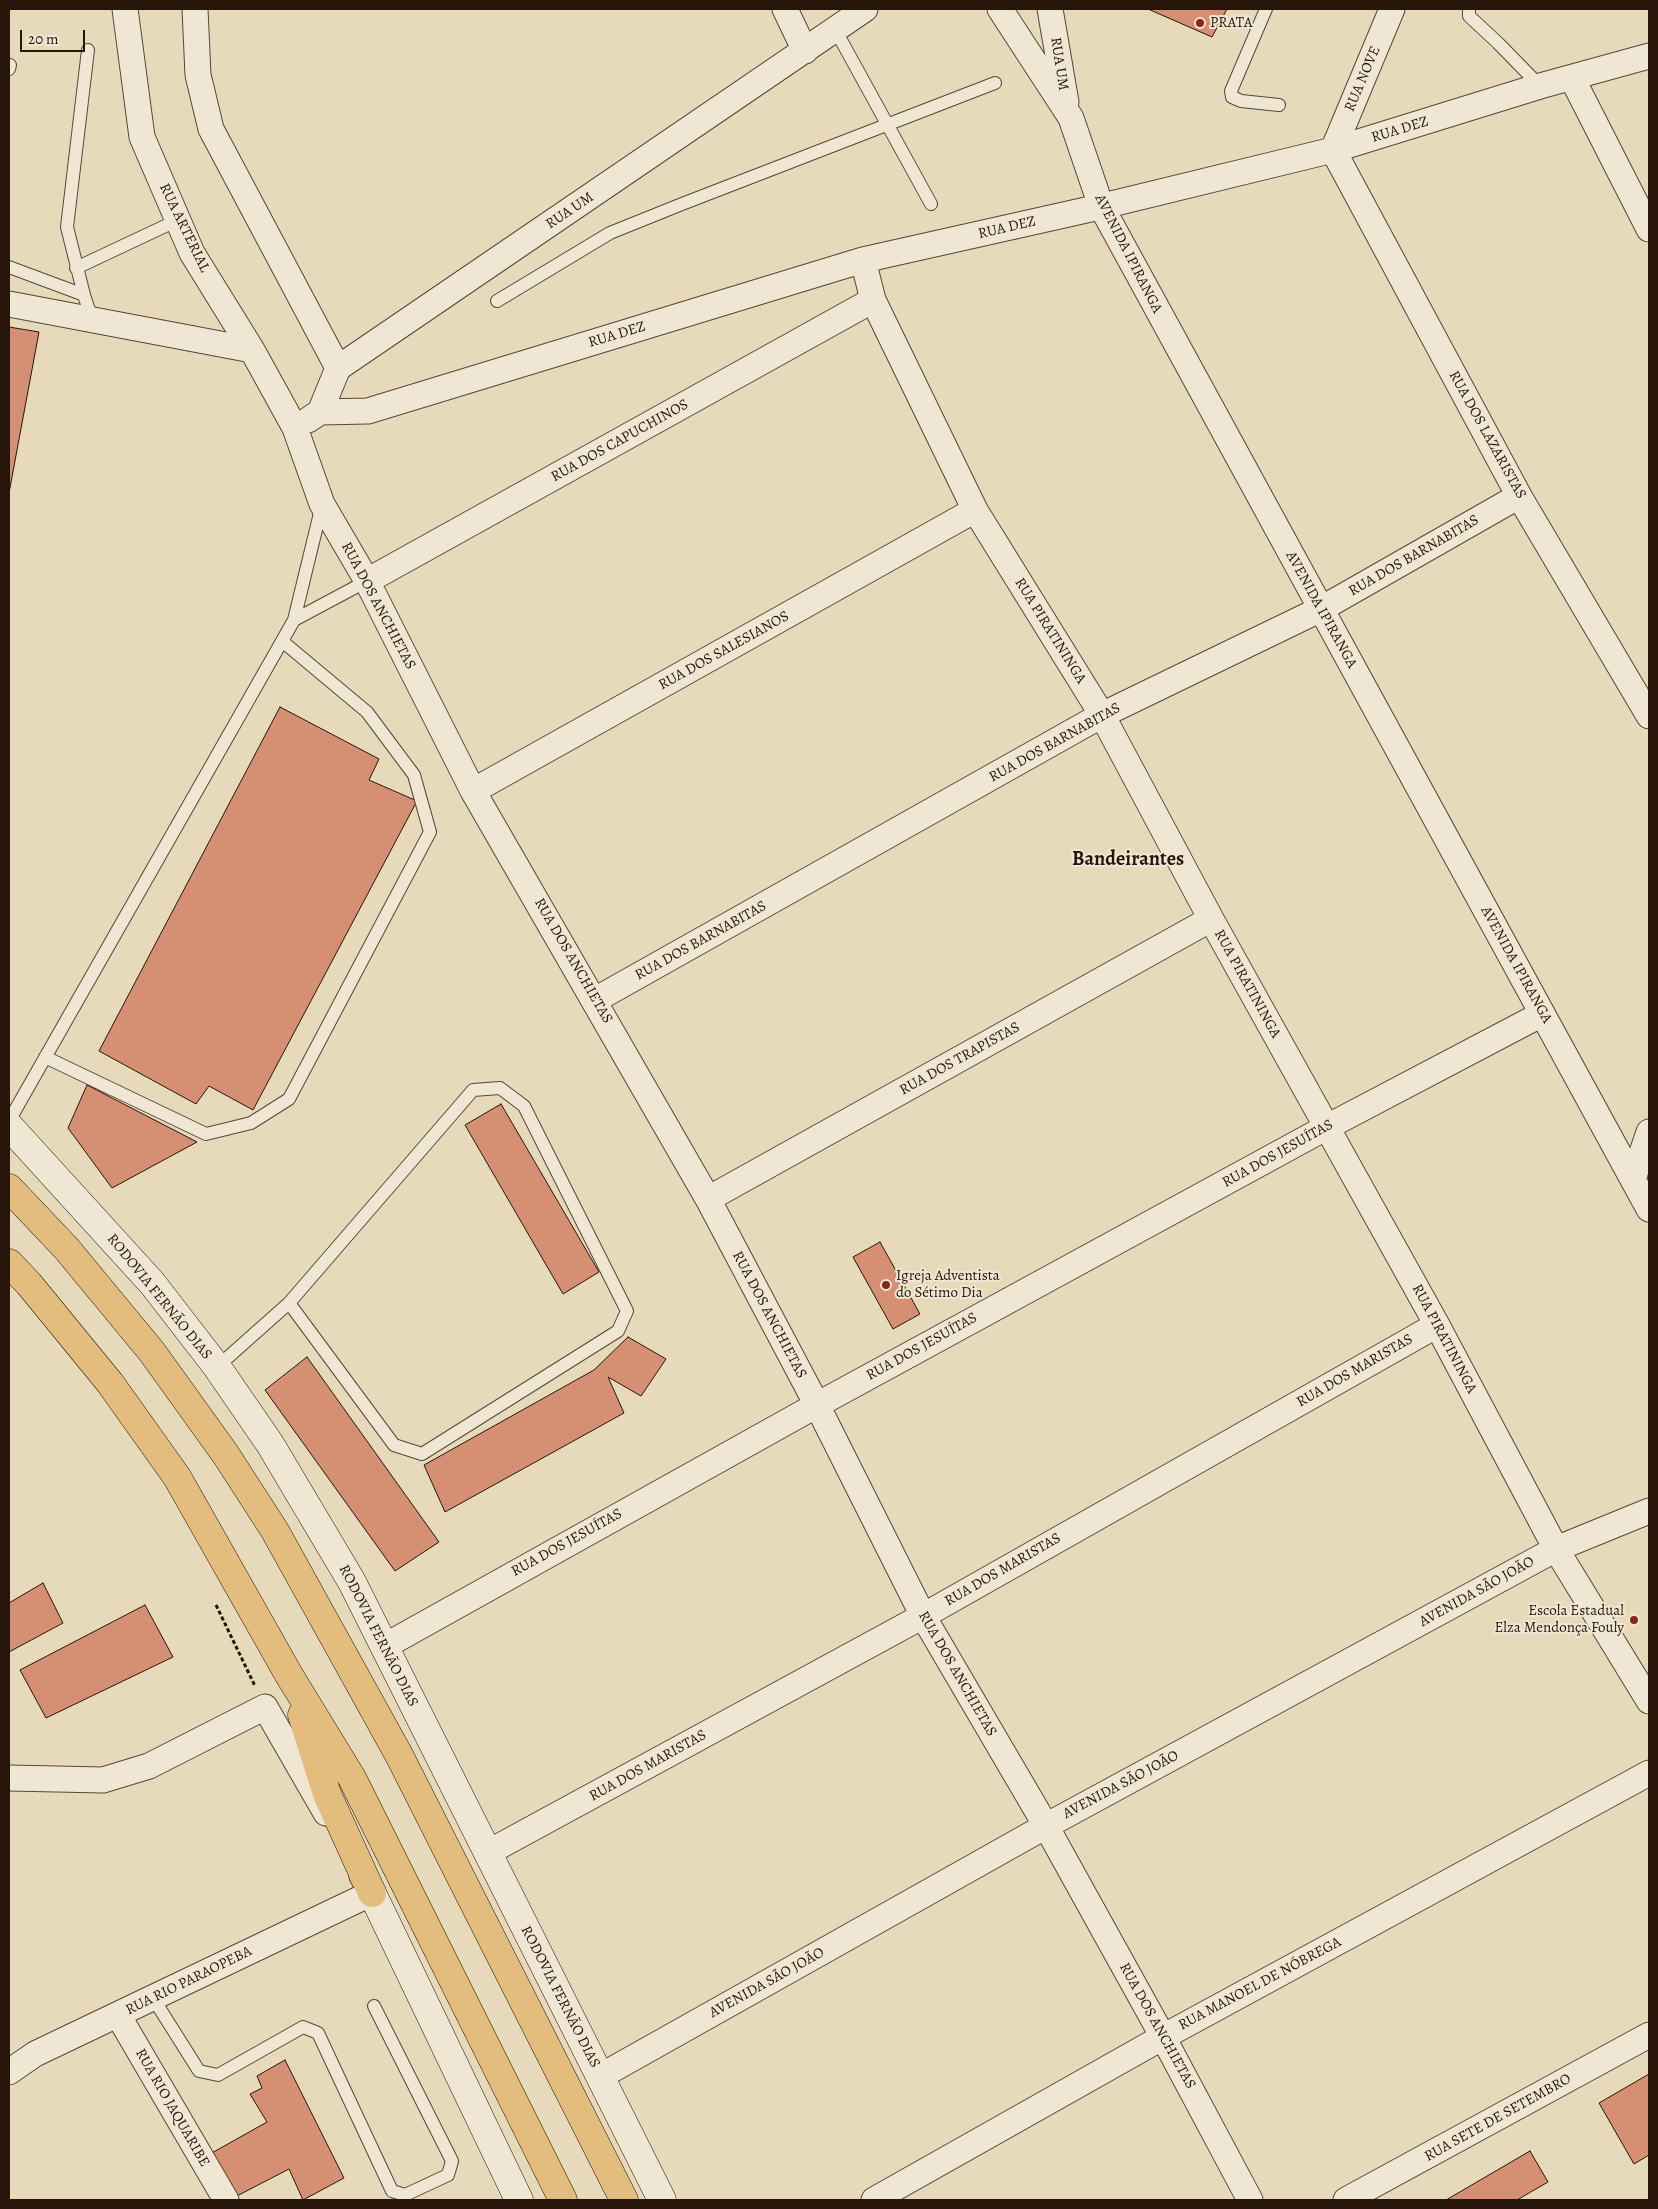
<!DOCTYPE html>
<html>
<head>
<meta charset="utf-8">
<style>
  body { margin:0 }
  #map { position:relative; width:1658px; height:2209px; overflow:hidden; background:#e6dabb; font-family:Alegreya,serif }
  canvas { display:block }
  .frame { position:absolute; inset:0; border:10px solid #28150a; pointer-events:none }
  .scale { position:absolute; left:20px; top:30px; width:65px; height:22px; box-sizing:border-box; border:2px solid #28150a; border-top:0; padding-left:6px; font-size:15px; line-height:18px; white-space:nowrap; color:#28150a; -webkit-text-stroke:4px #efe7d3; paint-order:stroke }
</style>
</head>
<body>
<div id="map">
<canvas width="1658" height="2209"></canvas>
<div class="frame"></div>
<div class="scale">20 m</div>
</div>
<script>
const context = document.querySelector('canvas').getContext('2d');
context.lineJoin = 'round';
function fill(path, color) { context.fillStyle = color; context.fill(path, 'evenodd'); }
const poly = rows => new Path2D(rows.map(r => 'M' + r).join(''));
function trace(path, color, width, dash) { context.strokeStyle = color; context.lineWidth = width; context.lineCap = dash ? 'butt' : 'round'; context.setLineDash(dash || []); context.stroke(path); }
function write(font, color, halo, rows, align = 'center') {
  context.font = font + ' Alegreya,serif'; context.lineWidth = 4; context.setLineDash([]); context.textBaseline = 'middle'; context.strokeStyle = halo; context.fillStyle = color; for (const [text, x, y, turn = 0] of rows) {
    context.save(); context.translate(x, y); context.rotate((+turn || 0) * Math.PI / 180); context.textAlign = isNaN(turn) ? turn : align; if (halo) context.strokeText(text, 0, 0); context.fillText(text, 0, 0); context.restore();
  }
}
const building = poly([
  [1148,9,1227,9,1212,37,1148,9],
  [9,327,39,332,9,493,9,327],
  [280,707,379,759,369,780,417,801,253,1110,209,1086,196,1104,99,1051,280,707],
  [87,1085,197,1142,112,1188,68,1128,87,1085],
  [501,1104,599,1272,563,1294,465,1125,501,1104],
  [880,1242,920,1314,893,1329,853,1257,880,1242],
  [628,1337,666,1359,641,1396,608,1377,624,1413,445,1512,424,1465,594,1370,628,1337],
  [307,1357,439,1542,395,1571,265,1390,307,1357],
  [43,1583,63,1623,9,1652,9,1603,43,1583],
  [145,1605,173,1657,46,1718,20,1670,145,1605],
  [285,2060,344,2178,303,2200,289,2169,233,2198,210,2154,267,2122,250,2094,262,2088,257,2076,285,2060],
  [1649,2074,1649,2155,1634,2164,1599,2103,1649,2074],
  [1530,2151,1548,2182,1517,2200,1446,2200,1530,2151]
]);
fill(building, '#d59074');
trace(building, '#28150a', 1);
const lane = poly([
  [1266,9,1231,91,1232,97,1241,101,1279,105],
  [1469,9,1469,16,1498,43,1540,86],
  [836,31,931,204],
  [9,69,10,65],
  [9,267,84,295,92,319],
  [76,268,178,220],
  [84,295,67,227,88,50],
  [497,301,610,233,682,204,995,83],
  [294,620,367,581],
  [45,1057,206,1134,251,1123,289,1099,430,832,414,775,367,712,282,641],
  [9,1121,294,620,322,505],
  [217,1367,289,1303,473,1090,500,1088,524,1106,627,1311,618,1331,422,1454,394,1445,289,1303],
  [153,1998,199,2071,218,2075,303,2027,318,2033,392,2191,405,2195,448,2175,452,2161,374,2006]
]);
const street = poly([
  [125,9,142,137,192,253,252,350,295,428,322,504,367,581,473,791,708,1199,817,1405,923,1616,1046,1826,1163,2037,1250,2200],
  [195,9,198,75,211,129,338,368],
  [785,9,805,51],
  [1000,9,1071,118,1101,206,1649,1209],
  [1050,9,1066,102],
  [1392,9,1333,150,1519,496,1649,716],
  [1572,78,1649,229],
  [863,260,873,300,975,510,1102,715,1211,919,1437,1325,1556,1549,1649,1701],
  [9,304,252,350],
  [320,412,368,411,863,260,1095,208,1333,150,1540,86,1649,56],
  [308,420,320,412,338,368,865,9],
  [367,581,873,300],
  [473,791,975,510],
  [595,1000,1102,715,1321,609,1519,496],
  [1633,1179,1649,1132],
  [708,1199,1211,919],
  [385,1646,817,1405,1327,1127,1542,1014],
  [9,1778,103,1780,149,1766,265,1707,326,1813],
  [487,1853,923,1616,1437,1325],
  [118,2015,226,2200],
  [9,2072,35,2054,372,1893,362,1876],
  [601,2076,1046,1826,1556,1549,1649,1511],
  [874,2200,1163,2037,1649,1773],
  [1346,2200,1649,2035]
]);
const secondary = poly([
  [9,1126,152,1283,217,1367,270,1444,352,1582,662,2200],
  [372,1893,519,2200]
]);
const highway = poly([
  [9,1188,66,1248,152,1352,226,1455,275,1531,399,1755,624,2200],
  [9,1263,29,1284,110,1383,177,1477,289,1675,352,1778,563,2200],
  [302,1715,327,1794,372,1893]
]);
trace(lane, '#584636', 14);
trace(street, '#584636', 27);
trace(secondary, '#28150a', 29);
trace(highway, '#28150a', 29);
trace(poly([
  [216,1605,255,1686]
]), '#28150a', 3, [4, 2.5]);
trace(lane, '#efe7d3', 12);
trace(street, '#efe7d3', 25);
trace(secondary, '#efe7d3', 28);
trace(highway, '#e3bd7e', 28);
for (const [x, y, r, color] of [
  [1200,23,5,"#8f2418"],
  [886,1285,5,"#8f2418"],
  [1634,1620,5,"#8f2418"]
]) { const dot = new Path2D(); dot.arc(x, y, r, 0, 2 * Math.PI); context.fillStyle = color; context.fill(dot); trace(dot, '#efe7d3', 2); }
write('15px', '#28150a', '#efe7d3', [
  ["PRATA",1210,23],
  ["Igreja Adventista",896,1276],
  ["do Sétimo Dia",896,1293],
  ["Escola Estadual",1624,1611,"right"],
  ["Elza Mendonça Fouly",1624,1628,"right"]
], 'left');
write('15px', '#28150a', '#efe7d3', [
  ["RUA UM",1059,64,81],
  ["RUA NOVE",1363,79,-67],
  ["RUA DEZ",1400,130,-17],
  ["RUA UM",570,211,-34],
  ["RUA ARTERIAL",184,228,64],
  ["RUA DEZ",1007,228,-13],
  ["AVENIDA IPIRANGA",1128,254,63],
  ["RUA DEZ",617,335,-17],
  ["RUA DOS LAZARISTAS",1487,435,61],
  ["RUA DOS CAPUCHINOS",620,441,-29],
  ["RUA DOS BARNABITAS",1414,556,-30],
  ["RUA DOS ANCHIETAS",378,606,62],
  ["AVENIDA IPIRANGA",1321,610,61],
  ["RUA PIRATININGA",1050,631,58],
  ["RUA DOS SALESIANOS",724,651,-29],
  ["RUA DOS BARNABITAS",1055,743,-29],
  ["RUA DOS BARNABITAS",701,941,-29],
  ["RUA DOS ANCHIETAS",573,961,60],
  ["AVENIDA IPIRANGA",1516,965,61],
  ["RUA PIRATININGA",1247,984,61],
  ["RUA DOS TRAPISTAS",960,1059,-29],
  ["RUA DOS JESUÍTAS",1278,1154,-29],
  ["RODOVIA FERNÃO DIAS",159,1297,51],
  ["RUA DOS ANCHIETAS",769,1315,62],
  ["RUA PIRATININGA",1444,1339,62],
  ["RUA DOS JESUÍTAS",922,1347,-29],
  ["RUA DOS MARISTAS",1355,1371,-30],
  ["RUA DOS JESUÍTAS",567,1543,-29],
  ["RUA DOS MARISTAS",1003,1570,-30],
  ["AVENIDA SÃO JOÃO",1477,1592,-29],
  ["RODOVIA FERNÃO DIAS",378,1636,63],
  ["RUA DOS ANCHIETAS",957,1674,60],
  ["RUA DOS MARISTAS",648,1766,-29],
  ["AVENIDA SÃO JOÃO",1121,1785,-28],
  ["RUA RIO PARAOPEBA",189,1981,-26],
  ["AVENIDA SÃO JOÃO",767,1983,-29],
  ["RUA MANOEL DE NÓBREGA",1260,1984,-28],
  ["RODOVIA FERNÃO DIAS",560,1997,63],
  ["RUA DOS ANCHIETAS",1157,2026,61],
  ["RUA RIO JAQUARIBE",172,2108,60],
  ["RUA SETE DE SETEMBRO",1498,2118,-29]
]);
write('bold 20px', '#28150a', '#efe7d3', [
  ["Bandeirantes",1128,860]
]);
</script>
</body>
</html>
